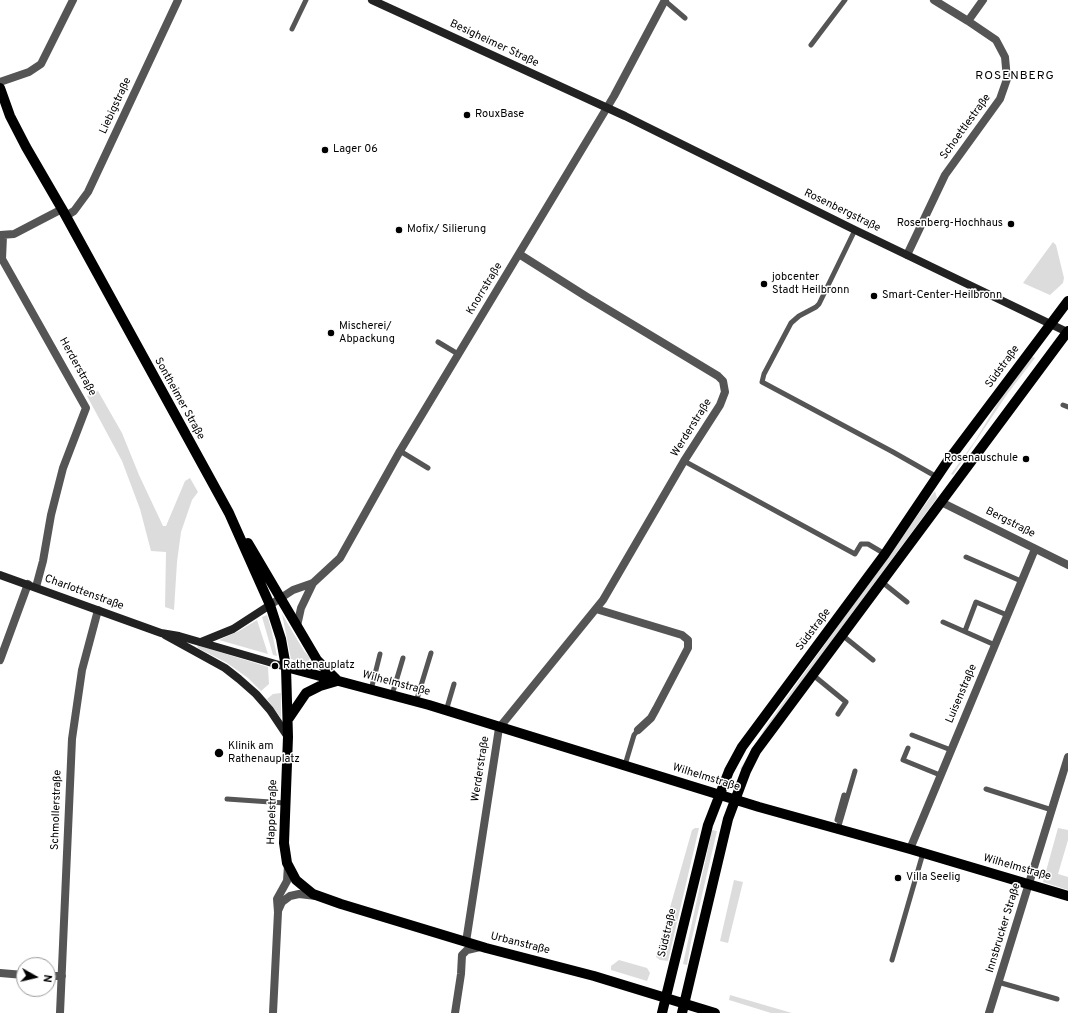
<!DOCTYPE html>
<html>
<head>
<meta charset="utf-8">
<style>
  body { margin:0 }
  #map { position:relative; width:1068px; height:1013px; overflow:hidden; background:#fff; font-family:Overpass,sans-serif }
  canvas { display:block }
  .north { position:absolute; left:16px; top:957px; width:40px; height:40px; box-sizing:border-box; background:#fff; border:1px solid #999; border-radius:50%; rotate:98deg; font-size:11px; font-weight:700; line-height:16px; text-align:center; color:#000 }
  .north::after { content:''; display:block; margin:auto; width:14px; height:18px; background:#000; clip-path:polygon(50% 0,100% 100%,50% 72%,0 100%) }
</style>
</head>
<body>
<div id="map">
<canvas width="1068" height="1013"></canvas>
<div class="north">N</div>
</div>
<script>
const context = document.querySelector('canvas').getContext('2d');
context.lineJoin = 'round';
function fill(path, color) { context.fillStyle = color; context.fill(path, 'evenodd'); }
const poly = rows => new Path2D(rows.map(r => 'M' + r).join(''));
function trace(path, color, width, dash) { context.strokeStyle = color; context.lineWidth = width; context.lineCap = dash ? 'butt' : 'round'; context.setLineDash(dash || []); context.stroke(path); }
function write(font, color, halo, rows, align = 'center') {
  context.font = font + ' Overpass,sans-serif'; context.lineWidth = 3; context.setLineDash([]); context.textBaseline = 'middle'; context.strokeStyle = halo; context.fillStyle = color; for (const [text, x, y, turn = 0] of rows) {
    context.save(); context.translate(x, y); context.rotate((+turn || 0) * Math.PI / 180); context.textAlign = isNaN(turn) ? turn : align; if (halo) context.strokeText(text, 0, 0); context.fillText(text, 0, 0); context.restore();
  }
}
fill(poly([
  [1053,242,1056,245,1064,278,1063,283,1050,295,1023,283],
  [1031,356,1035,358,1008,393,953,475,951,474,975,441,1002,396],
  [98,391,122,433,139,475,163,526,166,526,185,481,190,478,198,492,192,500,181,532,177,562,174,610,165,607,166,552,151,551,140,509,122,461,87,396],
  [935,491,937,498,786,703,762,738,744,770,740,769,767,725],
  [282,614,304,651,310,658,307,664,291,659],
  [267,615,271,628,277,656,273,655,262,617],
  [257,620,268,654,219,640,239,631],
  [197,645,268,667,269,684,261,691,248,678,227,663,198,648],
  [281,693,281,718,267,699,273,694],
  [695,828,699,828,668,961,660,960,656,957,692,830],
  [1058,828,1068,830,1068,840,1058,874,1068,877,1068,890,1043,882],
  [712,830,717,831,691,942,687,965,683,964],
  [734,880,743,882,728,943,720,941],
  [619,960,647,968,650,973,647,981,611,970,611,966],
  [730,995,792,1013,771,1013,729,1000]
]), '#dcdcdc');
trace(poly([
  [664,0,685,18],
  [292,29,306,0],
  [811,45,845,0],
  [855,230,819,304,816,307,799,316,791,323,764,374,762,382,893,452,937,477],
  [438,342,458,354],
  [1063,405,1068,407],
  [400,451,428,468],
  [684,461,855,554,861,544,868,544,885,554],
  [966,557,1021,581],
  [882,582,907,602],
  [943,622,995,645],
  [965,631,976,602,1007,615],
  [842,635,873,660],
  [813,675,846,702,838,714],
  [371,690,380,654],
  [392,695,403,658],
  [416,702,431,653],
  [446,711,454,684],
  [912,735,951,750],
  [908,748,903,760,940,775],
  [625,765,634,735,638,730],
  [986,789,1052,810],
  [227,799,285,803],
  [837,820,844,795],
  [838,829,855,771],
  [892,960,923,853],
  [998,982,1057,999]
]), '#555', 5);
trace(poly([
  [968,21,983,0],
  [0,82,29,72,41,64,73,0],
  [66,216,74,211,88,192,178,0],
  [0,235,14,234,62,209],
  [3,236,2,259,86,408,63,468,51,515,43,561,36,587],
  [907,255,945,175,1000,99,1007,79,1005,57,996,40,968,21,934,0],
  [941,502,1068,565],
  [270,605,293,590,313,583,340,558,400,451,614,96,665,0],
  [596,609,682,635,688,640,688,648,656,709,651,718,638,730],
  [297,626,301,608,313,583],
  [0,660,28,584],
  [910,849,1035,549],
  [278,911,282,902,290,896,299,894,316,896],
  [466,942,499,728,603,600,684,461,720,405,725,392,723,381,718,376,587,297,519,254],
  [0,973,24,975],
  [48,976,62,976],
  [60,1013,72,739,82,670,98,610],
  [273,1013,278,912,277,899,287,881,288,865],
  [455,1013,461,974,462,955,467,950,480,947],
  [989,1013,1068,757]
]), '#555', 8);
trace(poly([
  [372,0,625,116,855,230,1067,332],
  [0,575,161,633,179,636,286,667],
  [165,635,225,668,239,679,256,694,270,710,288,737],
  [201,642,233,629,270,605]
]), '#222', 8);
trace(poly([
  [0,88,10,116,26,147,62,209,229,513,270,605,281,639,286,667,288,737,284,843,287,863,296,880,313,894,341,904,486,948,594,976,715,1013],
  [248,543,317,660,337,680],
  [286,667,429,705,759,807,910,849,1068,896],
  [289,718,306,693,320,686,337,681],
  [662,1013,708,825,729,771,742,747,885,554,947,462,1068,301],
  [682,1013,728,819,746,771,756,751,1068,331]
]), '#000', 10);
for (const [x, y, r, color] of [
  [467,115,4,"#000"],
  [325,150,4,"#000"],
  [1011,224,4,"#000"],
  [399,230,4,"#000"],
  [764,284,4,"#000"],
  [874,296,4,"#000"],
  [331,333,4,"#000"],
  [1026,459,4,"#000"],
  [275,666,4,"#000"],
  [219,753,5,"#000"],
  [898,878,4,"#000"]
]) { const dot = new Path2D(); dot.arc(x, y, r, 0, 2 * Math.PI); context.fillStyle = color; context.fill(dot); trace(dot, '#fff', 1.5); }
write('11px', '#000', '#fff', [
  ["Besigheimer Straße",494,44,25],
  ["Liebigstraße",116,106,-65],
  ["Schoettlestraße",966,127,-54],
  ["Rosenbergstraße",842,211,26],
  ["Knorrstraße",485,289,-59],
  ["Herderstraße",77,367,61],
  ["Südstraße",1003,367,-54],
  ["Sontheimer Straße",179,399,61],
  ["Werderstraße",692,428,-58],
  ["Bergstraße",1010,523,27],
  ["Charlottenstraße",84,593,20],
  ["Südstraße",814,630,-53],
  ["Wilhelmstraße",396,684,15],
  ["Luisenstraße",962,694,-67],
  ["Werderstraße",481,769,-81],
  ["Wilhelmstraße",706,778,17],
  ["Schmollerstraße",57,810,-88],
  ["Happelstraße",273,812,-88],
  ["Wilhelmstraße",1017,868,16],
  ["Innsbrucker Straße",1004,928,-73],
  ["Südstraße",668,933,-77],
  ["Urbanstraße",520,944,14]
]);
write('11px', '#000', '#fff', [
  ["RouxBase",475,115],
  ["Lager 06",333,150],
  ["Rosenberg-Hochhaus",1003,224,"right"],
  ["Mofix/ Silierung",407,230],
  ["jobcenter",772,278],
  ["Stadt Heilbronn",772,291],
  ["Smart-Center-Heilbronn",882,296],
  ["Mischerei/",339,327],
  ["Abpackung",339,340],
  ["Rosenauschule",1018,459,"right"],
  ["Rathenauplatz",283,666],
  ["Klinik am",228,747],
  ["Rathenauplatz",228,760],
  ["Villa Seelig",906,878]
], 'left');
context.letterSpacing = '1px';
write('12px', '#000', '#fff', [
  ["ROSENBERG",1015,77]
]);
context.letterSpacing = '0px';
</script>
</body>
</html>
